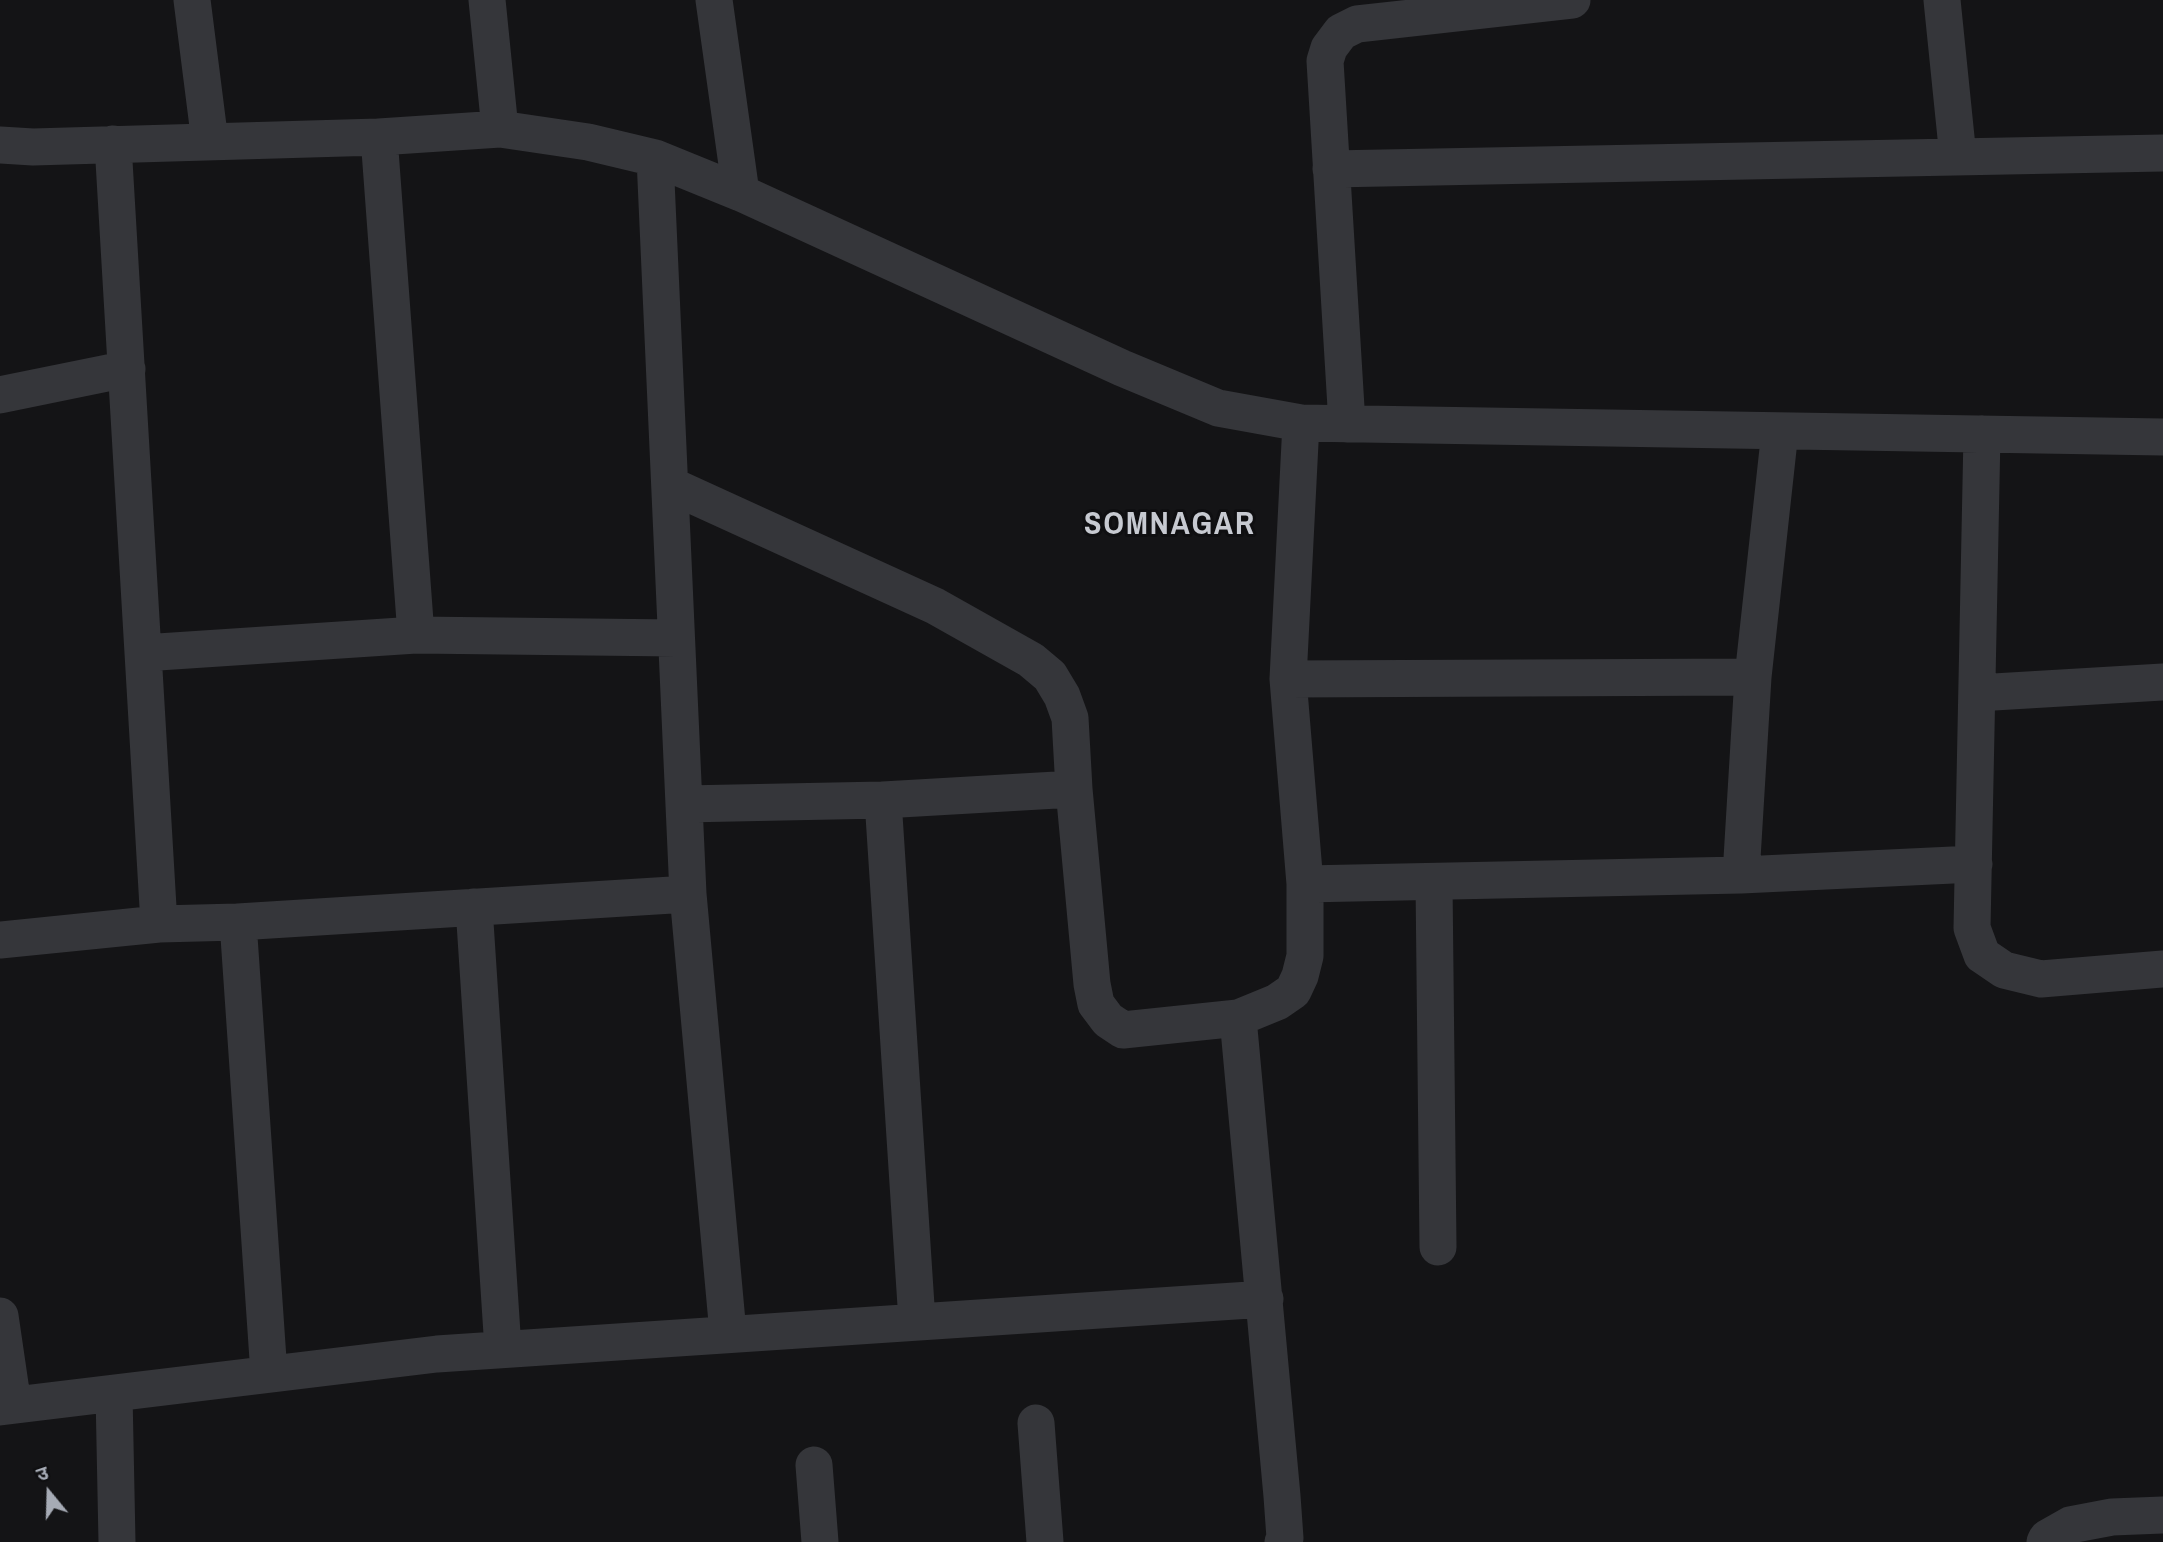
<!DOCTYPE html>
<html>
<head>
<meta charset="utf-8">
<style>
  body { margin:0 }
  #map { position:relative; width:2163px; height:1542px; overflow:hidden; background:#141416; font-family:"Archivo Narrow","Noto Sans Devanagari",sans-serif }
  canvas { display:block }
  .north { position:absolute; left:14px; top:1458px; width:70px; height:70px; -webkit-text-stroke:5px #0f0f11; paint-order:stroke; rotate:341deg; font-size:19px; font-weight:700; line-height:28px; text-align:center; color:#a6abb5 }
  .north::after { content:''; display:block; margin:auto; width:24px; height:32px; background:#a6abb5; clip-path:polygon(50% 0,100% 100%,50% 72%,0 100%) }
</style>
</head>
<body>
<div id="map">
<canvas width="2163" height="1542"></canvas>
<div class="north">उ</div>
</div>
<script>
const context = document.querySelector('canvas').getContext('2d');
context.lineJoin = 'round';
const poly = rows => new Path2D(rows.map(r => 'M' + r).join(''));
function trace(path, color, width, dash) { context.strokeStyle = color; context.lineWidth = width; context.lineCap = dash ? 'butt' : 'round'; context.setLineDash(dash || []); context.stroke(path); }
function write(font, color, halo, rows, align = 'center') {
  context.font = font + ' "Archivo Narrow",sans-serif'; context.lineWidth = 6; context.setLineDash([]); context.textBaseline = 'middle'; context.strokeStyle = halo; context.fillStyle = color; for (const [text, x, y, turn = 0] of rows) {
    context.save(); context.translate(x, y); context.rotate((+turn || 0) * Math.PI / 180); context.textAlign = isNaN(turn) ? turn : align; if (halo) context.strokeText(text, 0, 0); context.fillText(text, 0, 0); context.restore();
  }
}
trace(poly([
  [192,0,210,142],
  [487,0,500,129],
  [714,0,741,193],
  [1942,0,1958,157],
  [379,137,416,635,676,638],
  [113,144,159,924,238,922],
  [0,145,33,147,379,137,500,129,588,142,655,158,741,193,1122,368,1218,408,1301,423,2163,437],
  [655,158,688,894,728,1333],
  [1331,169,2163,153],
  [0,395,127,369],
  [1347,424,1325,61,1329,48,1341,32,1357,24,1572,0],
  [1982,434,1972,928,1982,955,2004,970,2041,979,2163,969],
  [670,485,935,606,1031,660,1050,676,1062,696,1070,718,1074,789,1092,984,1096,1004,1108,1020,1123,1030,1238,1018,1277,1002,1293,991,1300,976,1305,956,1305,884,1288,679,1301,423],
  [143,653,416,635],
  [1288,679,1753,677],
  [1977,693,2163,682],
  [883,800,1074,789],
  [684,804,883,800,917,1321],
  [1741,875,1753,677,1780,431],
  [1434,882,1438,1247],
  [1305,884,1741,875,1974,864],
  [474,907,503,1349],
  [0,940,159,924],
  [1238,1018,1282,1496,1285,1538,1283,1542],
  [0,1316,13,1405],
  [269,1374,238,922,688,894],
  [114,1393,117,1542],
  [0,1407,437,1354,1265,1299],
  [1036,1423,1045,1542],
  [814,1465,820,1542],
  [2045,1542,2047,1538,2070,1525,2112,1517,2163,1515]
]), '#35363a', 37);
context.letterSpacing = '2px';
write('bold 32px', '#c7cad1', '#0f0f11', [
  ["SOMNAGAR",1170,525]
]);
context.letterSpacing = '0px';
</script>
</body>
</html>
